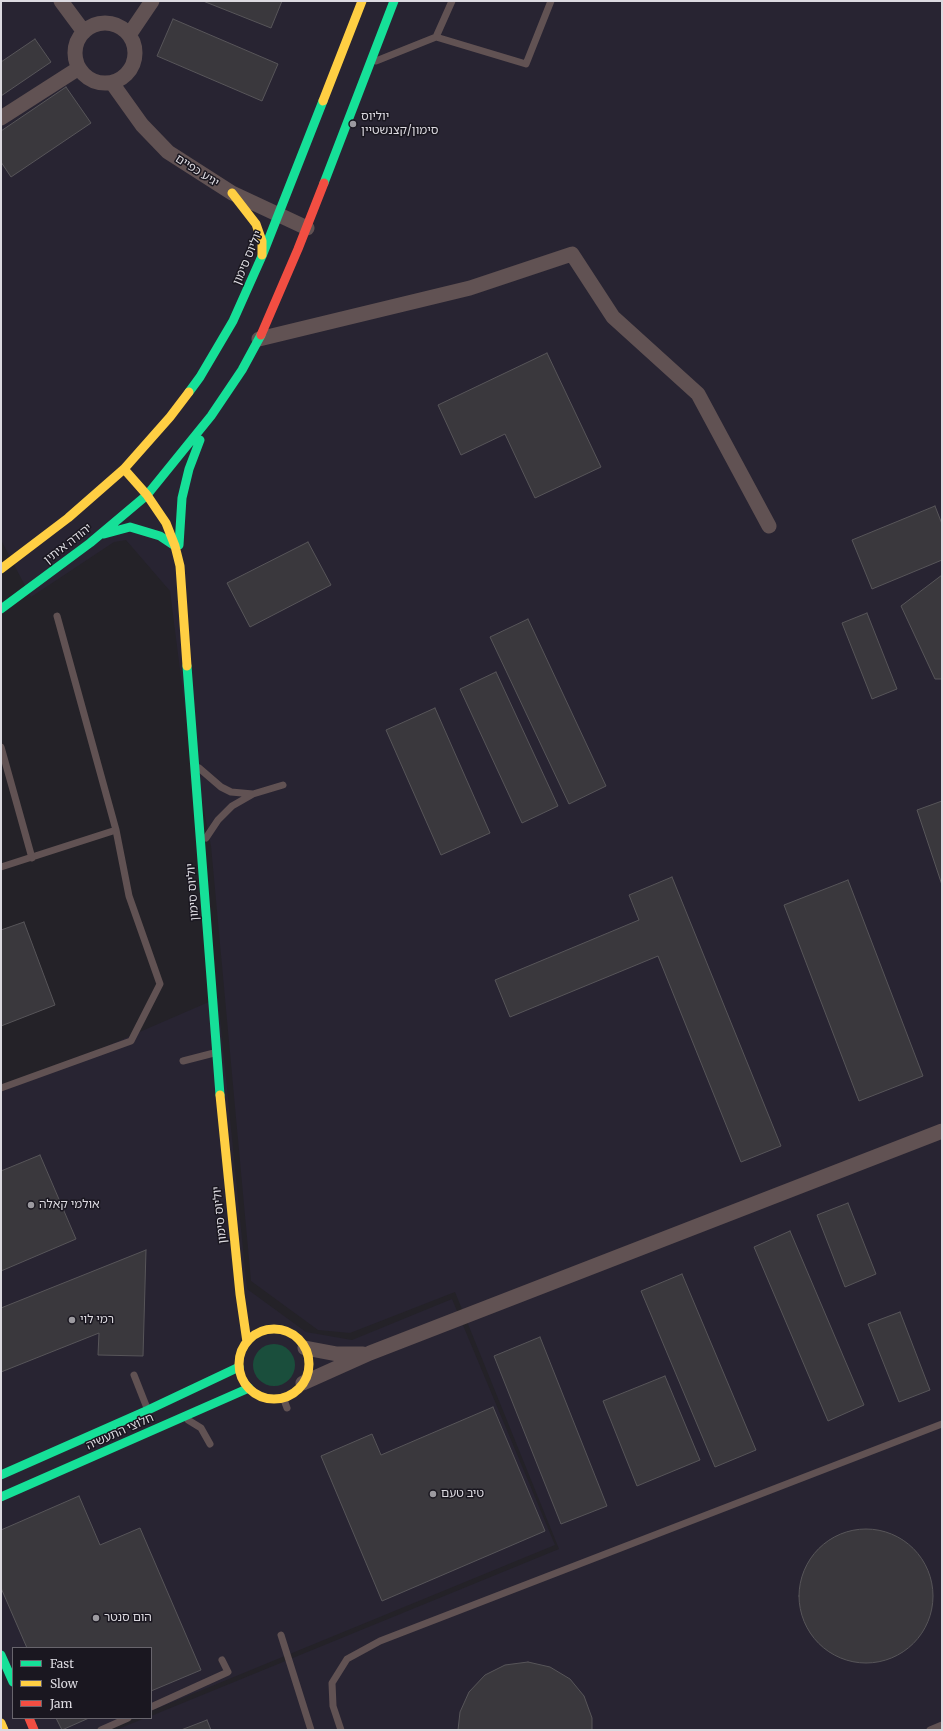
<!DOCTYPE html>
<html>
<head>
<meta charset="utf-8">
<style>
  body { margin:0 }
  #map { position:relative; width:943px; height:1731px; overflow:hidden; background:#242228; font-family:Merriweather,serif }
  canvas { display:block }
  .frame { position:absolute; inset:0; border:2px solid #dcdae0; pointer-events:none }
  .legend { position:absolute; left:12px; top:1647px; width:140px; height:72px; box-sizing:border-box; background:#1a1720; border:1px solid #68656d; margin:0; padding:5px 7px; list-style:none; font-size:12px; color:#dcdae0 }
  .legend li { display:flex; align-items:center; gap:8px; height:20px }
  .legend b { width:20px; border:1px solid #68656d }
</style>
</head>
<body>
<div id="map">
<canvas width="943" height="1731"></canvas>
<div class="frame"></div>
<ul class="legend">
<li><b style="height:5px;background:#16e098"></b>Fast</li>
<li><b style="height:5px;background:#ffcf43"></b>Slow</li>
<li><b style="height:5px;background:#f24e42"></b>Jam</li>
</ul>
</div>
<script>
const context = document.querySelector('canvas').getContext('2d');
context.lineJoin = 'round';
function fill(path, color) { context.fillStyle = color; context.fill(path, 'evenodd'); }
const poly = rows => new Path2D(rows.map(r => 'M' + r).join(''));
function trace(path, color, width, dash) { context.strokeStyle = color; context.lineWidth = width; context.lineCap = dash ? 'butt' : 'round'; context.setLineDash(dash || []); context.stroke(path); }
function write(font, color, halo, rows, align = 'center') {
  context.font = font + ' Merriweather,"Noto Sans Hebrew",serif'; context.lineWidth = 3; context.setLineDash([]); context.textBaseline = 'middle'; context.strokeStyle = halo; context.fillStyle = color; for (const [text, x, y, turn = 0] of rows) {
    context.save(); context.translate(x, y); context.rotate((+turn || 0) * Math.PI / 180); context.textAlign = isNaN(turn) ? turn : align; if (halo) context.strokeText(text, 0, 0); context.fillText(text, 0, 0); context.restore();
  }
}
fill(poly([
  [1,1,942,1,942,1730,116,1730,145,1718,151,1718,151,1716,559,1549,455,1292,350,1333,318,1330,251,1281,211,846,187,725,170,591,126,540,114,542,31,597,1,540],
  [218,998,247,1289,306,1332,352,1340,452,1299,555,1545,151,1711,151,1648,13,1648,13,1718,133,1718,104,1730,1,1730,1,1092]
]), '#282432');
fill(poly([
  '253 1365a21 21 0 1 1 42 0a21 21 0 1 1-42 0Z'
]), '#1a4e3c');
const building = poly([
  [203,1,282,1,271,28,203,1],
  [173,19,278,64,262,101,157,56,173,19],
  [35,39,51,62,1,96,1,62,35,39],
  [66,87,91,123,11,177,1,162,1,131,66,87],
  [547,353,601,467,535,498,505,434,461,455,438,405,547,353],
  [935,506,942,524,942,560,872,589,852,540,935,506],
  [308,542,331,585,250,627,227,583,308,542],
  [942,575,942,679,935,679,901,606,942,575],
  [867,613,897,689,872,699,842,623,867,613],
  [528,619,606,786,569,804,490,637,528,619],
  [496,672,558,806,522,823,460,689,496,672],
  [435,708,490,833,441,855,386,730,435,708],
  [942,801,942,885,917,810,942,801],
  [672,877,781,1146,741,1162,658,956,510,1017,495,980,639,920,629,895,672,877],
  [848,880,923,1076,859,1101,784,905,848,880],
  [24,922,55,1005,1,1026,1,930,24,922],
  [40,1155,76,1239,1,1271,1,1171,40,1155],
  [848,1203,876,1274,845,1287,817,1215,848,1203],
  [790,1231,864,1405,828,1421,754,1247,790,1231],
  [146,1250,143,1356,98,1355,99,1333,1,1372,1,1308,146,1250],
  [682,1274,756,1450,715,1467,641,1291,682,1274],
  [900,1312,930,1390,899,1402,868,1324,900,1312],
  [540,1337,607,1506,561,1524,494,1356,540,1337],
  [665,1376,700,1460,637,1486,603,1401,665,1376],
  [493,1407,545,1531,382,1601,321,1456,372,1434,381,1455,493,1407],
  [79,1496,100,1545,140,1528,201,1670,151,1691,151,1648,27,1648,1,1588,1,1530,79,1496],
  '799 1596a67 67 0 1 1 134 0a67 67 0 1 1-134 0Z',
  [528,1662,550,1667,570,1679,584,1696,592,1718,592,1730,458,1730,460,1712,469,1692,485,1675,505,1665,528,1662],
  [56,1718,89,1718,62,1730,56,1718],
  [207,1720,211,1730,181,1730,207,1720]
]);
fill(building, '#3a383d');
trace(building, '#575559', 1);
trace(poly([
  [436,37,526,64,551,1],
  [376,61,436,37,452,1],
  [1,747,32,858],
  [199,768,221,787,231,792,253,794,232,806,218,820,206,838],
  [253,794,283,785],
  [1,867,116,830],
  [183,1061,214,1053],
  [1,1088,131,1041,160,984,129,896,116,830,57,616],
  [134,1375,147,1408],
  [283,1397,287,1408],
  [188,1420,201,1428,210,1444],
  [281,1635,311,1730],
  [151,1707,228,1672,222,1660],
  [101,1730,128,1718],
  [341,1730,333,1706,332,1683,347,1659,380,1641,942,1424],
  [930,1730,942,1725]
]), '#615253', 7);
trace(poly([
  [61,1,84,32],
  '75 53a30 30 0 1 1 60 0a30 30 0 1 1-60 0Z',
  [129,35,152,1],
  [112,83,142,125,168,152,232,193,307,228],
  [1,118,79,68],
  [259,339,470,288,572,254,613,317,698,394,769,526],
  [305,1348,337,1354,363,1354],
  [303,1383,370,1353,942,1131]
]), '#615253', 15);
trace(poly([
  [324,183,394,1],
  [189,392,200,377,233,321,262,256,323,101],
  [104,534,130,527,160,536,175,546],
  [179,545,182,498,189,469,200,440],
  [1,609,90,543,147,495,211,416,242,370,261,335],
  [187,666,220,1095],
  [1,1475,148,1410,239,1367],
  [1,1497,249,1388],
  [1,1655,13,1682]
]), '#16e098', 9);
trace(poly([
  [323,101,362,1],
  [232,193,256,224,262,241,262,255],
  [124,469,147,495,166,523,175,546,180,566,187,666],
  [1,569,68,518,124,469,170,417,189,392],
  [220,1095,240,1294,247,1342],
  '239 1364a35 35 0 1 1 70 0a35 35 0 1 1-70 0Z',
  [1,1723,4,1730]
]), '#ffcf43', 9);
trace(poly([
  [261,335,298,249,324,183],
  [29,1718,34,1730]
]), '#f24e42', 9);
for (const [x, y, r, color] of [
  [353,124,4,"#9c9aa0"],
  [31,1205,4,"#9c9aa0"],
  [72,1320,4,"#9c9aa0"],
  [433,1494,4,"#9c9aa0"],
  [96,1618,4,"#9c9aa0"]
]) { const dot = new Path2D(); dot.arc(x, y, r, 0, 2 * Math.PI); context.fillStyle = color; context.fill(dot); trace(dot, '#1a1720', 1.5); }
write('12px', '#dcdae0', '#1a1720', [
  ["יוליוס",361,117],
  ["סימון/קצנשטיין",361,131],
  ["אולמי קאלה",39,1205],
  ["רמי לוי",80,1320],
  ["טיב טעם",441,1494],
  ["הום סנטר",104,1618]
], 'left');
write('12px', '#dcdae0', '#1a1720', [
  ["יגיע כפיים",197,171,33],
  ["יוליוס סימון",248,258,-67],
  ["יהודה איתין",68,544,-38],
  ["יוליוס סימון",193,892,-94],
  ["יוליוס סימון",220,1215,-96],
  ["חלוצי התעשיה",120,1432,-24]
]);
</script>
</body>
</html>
